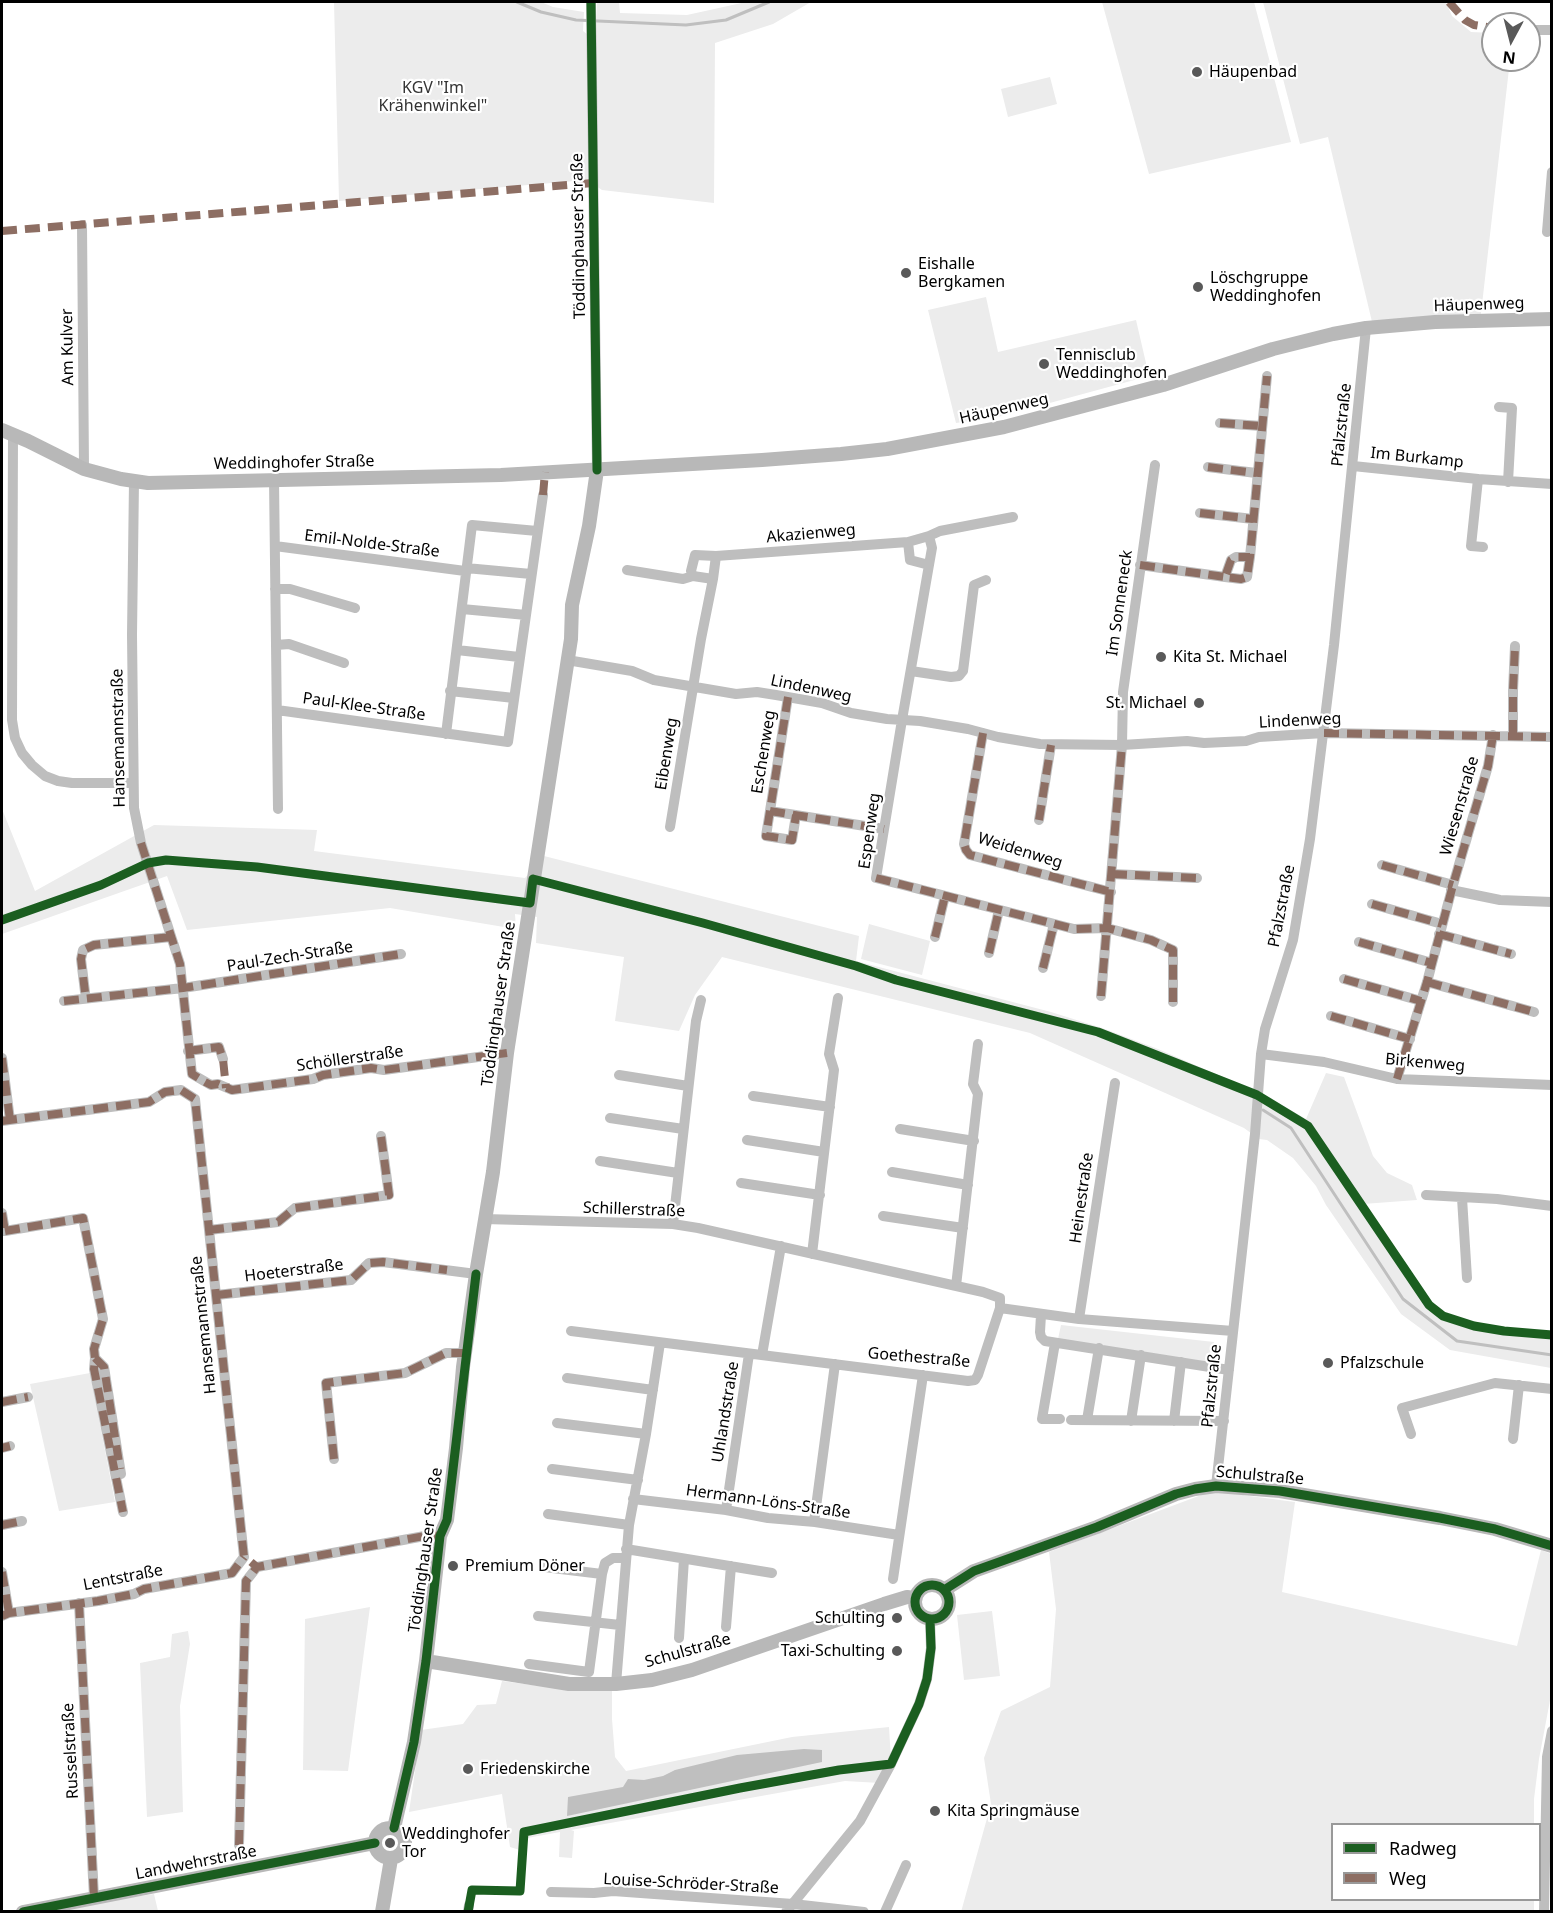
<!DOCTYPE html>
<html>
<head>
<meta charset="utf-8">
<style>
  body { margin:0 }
  #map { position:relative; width:1553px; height:1913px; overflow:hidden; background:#fff; font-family:"Noto Sans",sans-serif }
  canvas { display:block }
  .frame { position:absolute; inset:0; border:3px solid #000; pointer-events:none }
  .legend { position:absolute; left:1331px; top:1823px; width:210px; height:78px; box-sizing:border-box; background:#fff; border:2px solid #999; margin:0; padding:8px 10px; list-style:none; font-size:18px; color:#000 }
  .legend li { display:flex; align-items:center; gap:12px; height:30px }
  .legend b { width:30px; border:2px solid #999 }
  .north { position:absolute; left:1481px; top:12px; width:60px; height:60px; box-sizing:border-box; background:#fff; border:2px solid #999; border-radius:50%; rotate:187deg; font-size:16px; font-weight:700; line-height:24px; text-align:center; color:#000 }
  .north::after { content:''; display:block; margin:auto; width:21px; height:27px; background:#595959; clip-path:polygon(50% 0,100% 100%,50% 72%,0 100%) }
</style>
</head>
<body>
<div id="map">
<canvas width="1553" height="1913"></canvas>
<div class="frame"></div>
<ul class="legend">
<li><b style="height:8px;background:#1b5e20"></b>Radweg</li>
<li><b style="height:8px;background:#8d6e63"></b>Weg</li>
</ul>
<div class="north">N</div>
</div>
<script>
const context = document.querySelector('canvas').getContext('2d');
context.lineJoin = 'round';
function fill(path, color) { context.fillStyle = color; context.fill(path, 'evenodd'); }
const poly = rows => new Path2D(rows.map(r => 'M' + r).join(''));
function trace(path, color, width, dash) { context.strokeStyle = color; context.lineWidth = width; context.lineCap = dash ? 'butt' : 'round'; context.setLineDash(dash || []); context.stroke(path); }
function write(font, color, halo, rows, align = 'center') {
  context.font = font + ' "Noto Sans",sans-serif'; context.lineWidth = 4.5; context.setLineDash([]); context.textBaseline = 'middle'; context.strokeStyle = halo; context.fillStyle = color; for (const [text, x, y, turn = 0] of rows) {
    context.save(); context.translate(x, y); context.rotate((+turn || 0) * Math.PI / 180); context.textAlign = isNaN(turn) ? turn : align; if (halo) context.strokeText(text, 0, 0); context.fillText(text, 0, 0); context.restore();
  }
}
fill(poly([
  [334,2,541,2,553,7,584,12,583,31,596,41,597,2,619,2,620,13,687,15,746,2,811,2,773,24,715,43,714,203,602,190,587,180,339,201],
  [1102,2,1254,2,1291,142,1149,174],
  [1263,2,1446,2,1452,16,1471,32,1493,33,1493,60,1510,60,1480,322,1373,326,1328,137,1300,144],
  [1050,77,1057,104,1008,117,1001,89],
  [986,297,998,352,1136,320,1149,376,1002,416,956,423,928,310],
  [2,809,35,891,154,825,317,830,314,851,525,878,544,856,859,936,856,961,1051,1012,1102,1028,1158,1049,1265,1095,1306,1119,1326,1073,1344,1077,1373,1156,1387,1173,1412,1185,1417,1200,1363,1204,1390,1244,1415,1286,1432,1304,1449,1317,1472,1325,1551,1335,1551,1368,1450,1350,1401,1314,1326,1205,1316,1186,1293,1158,1267,1140,1259,1139,1244,1128,1030,1033,722,957,695,995,679,1031,615,1021,624,957,536,943,537,917,515,914,516,929,390,908,187,930,167,876,2,934],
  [869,924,930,941,922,975,861,959],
  [1061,1325,1214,1342,1211,1363,1058,1339],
  [90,1373,115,1502,59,1511,30,1384],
  [1212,1491,1295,1502,1282,1592,1517,1646,1541,1550,1551,1554,1551,1695,1539,1759,1534,1799,1534,1824,1332,1824,1332,1900,1534,1900,1534,1911,961,1912,991,1804,984,1758,1001,1711,1050,1687,1056,1609,1049,1552],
  [370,1607,348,1771,303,1770,305,1619],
  [992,1611,1000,1676,964,1680,957,1615],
  [188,1631,190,1644,180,1706,183,1812,147,1817,140,1663,170,1657,172,1634],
  [502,1681,570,1690,612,1691,612,1719,615,1757,626,1771,792,1737,889,1727,891,1760,880,1783,845,1781,571,1830,574,1831,572,1858,559,1857,560,1832,522,1839,520,1850,510,1847,502,1794,409,1812,421,1730,463,1724,477,1705,496,1704],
  [154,1894,158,1911,48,1912,48,1910]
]), '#ececec');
fill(poly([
  [804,1749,822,1750,822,1762,567,1816,568,1797,623,1787,628,1779,644,1780,663,1776,675,1770,737,1755]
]), '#bfbfbf');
trace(poly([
  [517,2,541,12,576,20,686,25,726,20,769,2],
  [1263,1110,1291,1128,1403,1299,1457,1341,1552,1355]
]), '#bfbfbf', 3);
trace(poly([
  [591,2,597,470],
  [1529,30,1552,30],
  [82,225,84,469],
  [1547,232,1552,172],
  [1499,407,1512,408,1508,482],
  [1220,423,1261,426],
  [13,434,12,720,15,738,22,753,32,765,45,776,58,781,72,783,133,783],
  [1353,466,1478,479,1552,484],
  [1208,467,1256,473],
  [1478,479,1471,546,1483,547],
  [274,480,278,809],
  [134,481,132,635,134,808,141,843,180,964,192,1074,211,1085,218,1084,232,1090,313,1079,323,1075,371,1068,384,1070,507,1053],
  [1200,513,1253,519],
  [929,536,940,531,1013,517],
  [275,546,465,571],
  [716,556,908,542],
  [1250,557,1247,577,1241,579,1225,577,1231,560,1236,557,1250,557,1267,376],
  [929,565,910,560,908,542,929,536,932,548,929,565,917,634,902,720,876,878,1074,929,1107,928,1151,940,1173,950,1173,1002],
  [1140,565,1225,577],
  [466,568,531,574],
  [627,570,683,579,693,576],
  [275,589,290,589,355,608],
  [462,609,526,615],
  [276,645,289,644,344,663],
  [457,650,519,657],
  [567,660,632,671,654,680,736,694,757,692,776,695,822,703,851,713,887,719,920,721,968,729,998,737,1040,744,1122,745,1187,741,1204,743,1246,741,1259,737,1324,733,1552,737],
  [911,671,951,677,959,676,963,671,974,585,986,580],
  [450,691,514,698],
  [788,697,766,836,792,840,796,815],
  [277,710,508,742,543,495],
  [983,733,964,844,966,850,970,855,1111,892],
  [446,734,472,525,537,531],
  [1513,735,1513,691,1515,646],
  [770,811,884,829],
  [1039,820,1051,745],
  [670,827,701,639,713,579,716,556,695,555,691,571,693,576,713,579],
  [1382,865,1453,885],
  [1112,874,1197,878],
  [1451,890,1500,900,1552,902],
  [1372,904,1442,924],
  [1439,934,1511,954],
  [935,937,945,896],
  [1359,942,1432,963],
  [989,953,999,910],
  [1043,968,1054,924],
  [1344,979,1421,1001],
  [1427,982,1534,1012],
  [85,992,81,959,83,950,94,945,171,937],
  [1101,996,1122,745,1123,692,1155,465],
  [64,1001,183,988,401,954],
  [1331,1016,1410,1039],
  [188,1051,219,1047,223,1059],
  [1261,1054,1324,1062,1397,1079,1552,1085],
  [2,1058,10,1120],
  [619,1075,688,1086],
  [1397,1079,1427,982,1453,885,1488,766,1493,735],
  [753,1096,830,1107],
  [610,1118,683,1129],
  [2,1121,149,1102,165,1092,181,1090,195,1099,244,1557,232,1573,144,1589,134,1594,98,1601,9,1613,2,1616],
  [900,1129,974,1141],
  [747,1140,824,1152],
  [600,1161,678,1173],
  [892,1172,968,1185],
  [741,1183,820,1195],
  [1426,1195,1497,1199,1552,1206],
  [1462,1198,1467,1278],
  [2,1213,5,1231,2,1231],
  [883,1216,963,1228],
  [484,1219,673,1224,698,1228,983,1292,1000,1298,1000,1308],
  [673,1224,696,1021,701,1000],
  [209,1230,278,1222,295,1208,389,1195,381,1136],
  [5,1231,83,1218,103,1319,94,1349,95,1358,94,1369,123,1512],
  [812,1254,834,1070,829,1054,838,998],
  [956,1286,978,1094,973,1084,978,1044],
  [217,1295,351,1280,369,1263,383,1262,476,1274],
  [1041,1315,1040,1332,1041,1337,1045,1341,1229,1370],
  [1079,1319,1115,1083],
  [571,1331,968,1381,975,1380,978,1375,1000,1308,1079,1319,1233,1331],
  [1055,1343,1042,1419,1060,1419],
  [762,1355,781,1246],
  [95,1358,104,1367,121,1474],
  [567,1378,653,1390],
  [2,1402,28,1397],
  [1071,1420,1224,1421],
  [1087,1420,1099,1348],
  [1131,1421,1141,1355],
  [1174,1421,1181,1362],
  [557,1423,646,1434],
  [1411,1434,1402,1408,1495,1383,1552,1389],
  [1513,1439,1519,1385],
  [2,1448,10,1446],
  [334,1459,326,1383,405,1373,446,1353,465,1353],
  [552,1469,638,1480],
  [1216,1486,1255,1134,1261,1054,1265,1029,1293,940,1310,839,1334,645,1366,328],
  [633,1499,726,1510,768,1518,815,1522,899,1535],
  [726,1510,749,1354],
  [548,1514,629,1525],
  [814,1522,835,1364],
  [2,1525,22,1521],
  [626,1549,772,1573],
  [544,1567,602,1574],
  [2,1572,9,1613],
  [893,1579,923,1375],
  [79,1603,94,1897],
  [538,1616,620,1625],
  [726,1627,731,1566],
  [679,1638,684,1559],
  [529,1664,589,1672,602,1574,605,1563,613,1558,626,1558],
  [616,1684,629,1525,646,1434,660,1343],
  [239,1845,246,1581,257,1567,430,1535,440,1536],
  [551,1892,594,1893,613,1891,793,1904,864,1912],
  [468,1912,469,1905],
  [786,1912,860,1821,891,1764,919,1704,927,1679,931,1648,930,1620],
  [885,1912,906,1865],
  [1544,1912,1547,1757,1552,1731]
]), '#bebebe', 10);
trace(poly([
  [2,430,28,441,84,469,121,479,148,483,501,475,762,460,841,454,887,449,1004,427,1163,385,1273,349,1333,334,1366,328,1435,322,1552,319],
  '915 1602a17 17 0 1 1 34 0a17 17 0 1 1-34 0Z',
  [944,1590,974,1571,1097,1527,1176,1494,1195,1489,1216,1486,1280,1491,1440,1518,1495,1529,1552,1546],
  [426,1661,569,1684,616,1684,652,1680,692,1670,884,1604,907,1597,915,1598],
  '375 1843a15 15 0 1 1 30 0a15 15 0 1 1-30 0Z',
  [394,1828,414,1742,426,1661,440,1536,447,1520,456,1448,463,1367,476,1274,493,1172,507,1053,571,639,572,605,589,526,597,470],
  [23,1912,375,1843],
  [382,1912,391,1859]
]), '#b8b8b8', 14);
trace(poly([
  [1449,2,1465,20,1474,25,1493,28],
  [2,231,593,183],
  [1220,423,1261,426],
  [1208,467,1256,473],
  [543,495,545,472],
  [1200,513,1253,519],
  [1250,557,1247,577,1241,579,1225,577,1231,560,1236,557,1250,557,1267,376],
  [1140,565,1225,577],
  [788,697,766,836,792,840,796,815],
  [983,733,964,844,966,850,970,855,1111,892],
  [1324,733,1552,737],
  [1513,735,1513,691,1515,646],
  [770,811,884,829],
  [1039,820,1051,745],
  [141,843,180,964,192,1074,205,1082,211,1085,218,1084,232,1090,313,1079,323,1075,371,1068,384,1070,507,1053],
  [1382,865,1453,885],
  [1112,874,1197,878],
  [876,878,1074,929,1107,928,1151,940,1173,950,1173,1002],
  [1372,904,1442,924],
  [1439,934,1511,954],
  [935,937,945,896],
  [1359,942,1432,963],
  [989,953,999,910],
  [1043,968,1054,924],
  [1344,979,1421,1001],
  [1427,982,1534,1012],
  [85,992,81,959,83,950,94,945,171,937],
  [1101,996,1122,745],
  [64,1001,183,988,401,954],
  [1331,1016,1410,1039],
  [188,1051,219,1047,223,1059,226,1088],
  [2,1058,10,1120],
  [1397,1079,1427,982,1453,885,1488,766,1493,735],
  [2,1121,149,1102,165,1092,181,1090,195,1099,244,1557],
  [2,1213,5,1231,2,1231],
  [209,1230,278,1222,295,1208,389,1195,381,1136],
  [5,1231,83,1218,103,1319,94,1349,95,1358,94,1369,123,1512],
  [217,1295,351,1280,369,1263,383,1262,447,1270],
  [95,1358,104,1367,120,1469],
  [2,1402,28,1397],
  [2,1448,10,1446],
  [334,1459,326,1383,405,1373,446,1353,465,1353],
  [2,1525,22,1521],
  [251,1562,257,1567,430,1535,440,1536],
  [2,1572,9,1613],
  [79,1603,94,1897],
  [2,1616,9,1613,98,1601,134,1594,144,1589,232,1573,244,1557],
  [239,1845,246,1581,257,1567]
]), '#8d6e63', 8, [15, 8]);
trace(poly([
  [591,2,597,470],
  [2,920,101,885,148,863,166,860,257,867,530,903,533,879,703,923,856,966,896,980,1098,1032,1257,1095,1308,1126,1429,1305,1443,1316,1474,1326,1504,1331,1552,1335],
  '915 1602a17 17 0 1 1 34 0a17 17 0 1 1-34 0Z',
  [944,1590,974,1571,1097,1527,1176,1494,1195,1489,1216,1486,1280,1491,1440,1518,1495,1529,1552,1546],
  [394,1828,414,1742,426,1661,440,1536,447,1520,476,1274],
  [23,1912,375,1843],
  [468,1912,472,1890,520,1891,524,1832,740,1788,839,1770,891,1764,919,1704,927,1679,931,1648,930,1620]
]), '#1b5e20', 9);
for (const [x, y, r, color] of [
  [1197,72,6,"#595959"],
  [906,273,6,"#595959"],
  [1198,287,6,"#595959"],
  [1044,364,6,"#595959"],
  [1161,657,6,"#595959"],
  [1199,703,6,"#595959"],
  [1328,1363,6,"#595959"],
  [453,1566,6,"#595959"],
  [897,1618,6,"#595959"],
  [897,1651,6,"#595959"],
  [468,1769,6,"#595959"],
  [935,1811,6,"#595959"],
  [390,1843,6,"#595959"]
]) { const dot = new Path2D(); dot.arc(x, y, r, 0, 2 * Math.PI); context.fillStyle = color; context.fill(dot); trace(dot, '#fff', 2); }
write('16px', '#000', '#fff', [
  ["Häupenbad",1209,72],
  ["Eishalle",918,264],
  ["Bergkamen",918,282],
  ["Löschgruppe",1210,278],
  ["Weddinghofen",1210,296],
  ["Tennisclub",1056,355],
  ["Weddinghofen",1056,373],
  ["Kita St. Michael",1173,657],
  ["St. Michael",1187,703,"right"],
  ["Pfalzschule",1340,1363],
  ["Premium Döner",465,1566],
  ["Schulting",885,1618,"right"],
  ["Taxi-Schulting",885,1651,"right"],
  ["Friedenskirche",480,1769],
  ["Kita Springmäuse",947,1811],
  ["Weddinghofer",402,1834],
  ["Tor",402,1852]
], 'left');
write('16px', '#333', '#fff', [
  ["KGV \"Im",433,88],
  ["Krähenwinkel\"",433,106]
]);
write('16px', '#000', '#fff', [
  ["Töddinghauser Straße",579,236,-91],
  ["Häupenweg",1479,305,-2],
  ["Am Kulver",68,347,-91],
  ["Häupenweg",1004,409,-13],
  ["Pfalzstraße",1342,425,-84],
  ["Im Burkamp",1417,458,6],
  ["Weddinghofer Straße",294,463,-1],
  ["Akazienweg",811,534,-5],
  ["Emil-Nolde-Straße",372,544,7],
  ["Im Sonneneck",1120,603,-82],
  ["Lindenweg",811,689,12],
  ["Paul-Klee-Straße",364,707,8],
  ["Lindenweg",1300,721,-3],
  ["Hansemannstraße",119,738,-91],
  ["Eschenweg",764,752,-81],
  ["Eibenweg",667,754,-81],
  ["Wiesenstraße",1460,806,-74],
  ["Espenweg",870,831,-82],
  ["Weidenweg",1020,851,17],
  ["Pfalzstraße",1282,906,-79],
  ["Paul-Zech-Straße",290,957,-9],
  ["Töddinghauser Straße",499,1004,-82],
  ["Schöllerstraße",350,1059,-8],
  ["Birkenweg",1425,1063,5],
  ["Heinestraße",1082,1198,-82],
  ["Schillerstraße",634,1210,2],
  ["Hoeterstraße",294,1271,-7],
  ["Hansemannstraße",204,1325,-96],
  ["Goethestraße",919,1358,5],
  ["Pfalzstraße",1212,1386,-84],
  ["Uhlandstraße",726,1412,-81],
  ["Schulstraße",1260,1476,5],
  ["Hermann-Löns-Straße",768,1502,8],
  ["Töddinghauser Straße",426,1550,-82],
  ["Lentstraße",123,1578,-11],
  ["Schulstraße",688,1651,-16],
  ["Russelstraße",71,1751,-93],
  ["Landwehrstraße",196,1863,-11],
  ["Louise-Schröder-Straße",691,1884,3]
]);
</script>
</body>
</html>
